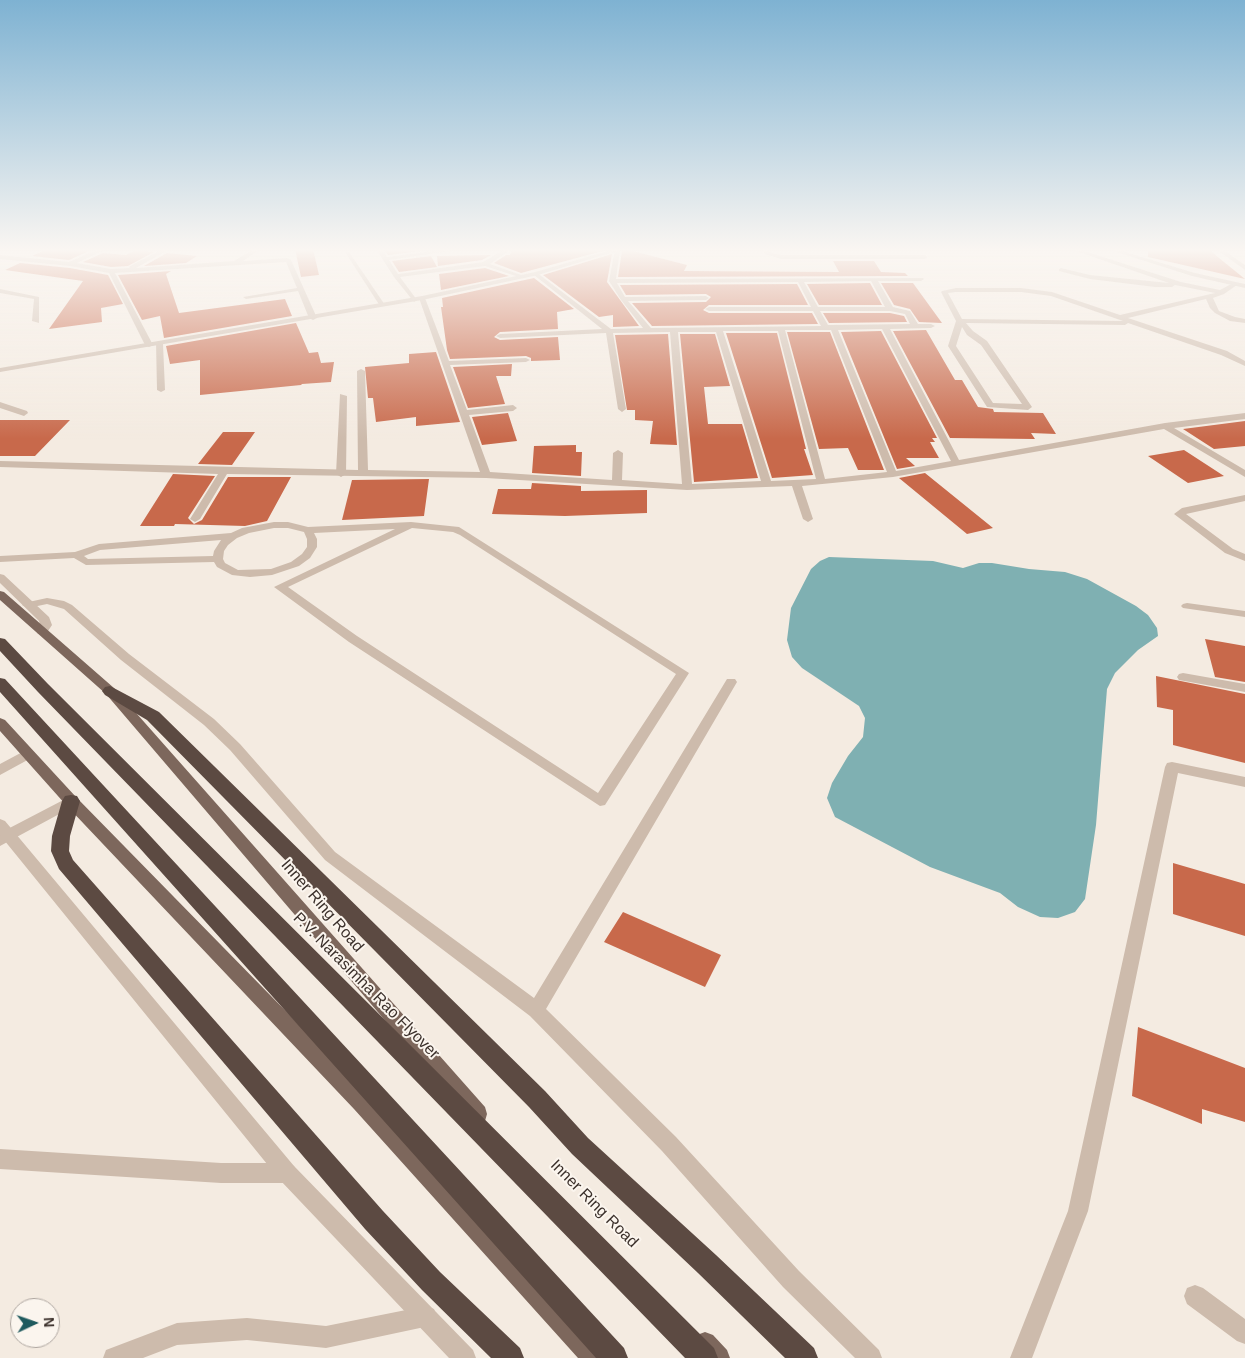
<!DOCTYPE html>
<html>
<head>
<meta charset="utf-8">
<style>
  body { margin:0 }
  #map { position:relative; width:1245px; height:1358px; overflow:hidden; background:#f4ebe1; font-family:Helvetica,sans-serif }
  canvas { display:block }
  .north { position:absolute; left:10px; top:1298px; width:50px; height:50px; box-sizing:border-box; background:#fbf5ee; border:1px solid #aea6a0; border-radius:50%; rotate:87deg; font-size:14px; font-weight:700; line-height:20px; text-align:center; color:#3b302b }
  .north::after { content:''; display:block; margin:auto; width:18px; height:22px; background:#1f5a5e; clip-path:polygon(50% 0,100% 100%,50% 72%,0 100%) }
</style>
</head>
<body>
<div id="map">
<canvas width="1245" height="1358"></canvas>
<div class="north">N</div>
</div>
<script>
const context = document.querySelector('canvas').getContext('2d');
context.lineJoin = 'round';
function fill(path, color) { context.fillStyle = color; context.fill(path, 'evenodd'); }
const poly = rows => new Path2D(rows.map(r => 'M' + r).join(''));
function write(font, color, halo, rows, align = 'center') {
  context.font = font + ' Helvetica,sans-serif'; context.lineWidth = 4; context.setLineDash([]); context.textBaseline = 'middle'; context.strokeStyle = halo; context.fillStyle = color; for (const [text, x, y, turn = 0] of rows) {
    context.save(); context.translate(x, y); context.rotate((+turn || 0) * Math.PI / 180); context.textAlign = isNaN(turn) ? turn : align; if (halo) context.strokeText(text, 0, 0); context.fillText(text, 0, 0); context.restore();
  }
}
fill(poly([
  [829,557,933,561,963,568,979,563,992,563,1029,569,1065,572,1087,579,1136,606,1148,615,1157,628,1158,636,1138,650,1115,673,1107,689,1096,825,1085,899,1075,912,1058,918,1040,917,1018,907,1000,893,930,867,835,817,827,798,832,783,848,756,863,737,865,718,859,706,802,668,792,657,787,640,791,608,811,569,820,561]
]), '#7fb0b2');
fill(poly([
  [47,249,68,251,71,249,89,251,69,260,32,256],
  [295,249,313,249,319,275,301,277],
  [384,249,428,249,429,250,388,255],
  [513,249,610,249,521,273,494,263,506,255,510,255],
  [625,249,687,265,684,271,839,272,833,261,874,261,881,272,905,273,908,276,618,277,622,251],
  [1148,249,1208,249,1245,279,1148,257],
  [136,250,154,252,128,266,111,267,83,262,103,253,126,255],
  [167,253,197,256,186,263,144,266],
  [612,254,607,282,639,326,613,327,613,315,599,317,543,275],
  [491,255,482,260,438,266,437,256],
  [431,256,437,267,399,272,392,261],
  [20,263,70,268,108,275,123,304,101,308,102,322,49,329,83,281,5,270],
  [485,268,509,276,441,290,439,274],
  [171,271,166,274,179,313,285,299,292,316,164,338,160,316,142,320,118,275],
  [534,278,574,309,557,312,558,329,500,332,494,337,500,340,558,337,560,360,531,361,531,358,526,356,450,359,447,350,441,307,443,307,442,298],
  [870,283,882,305,819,305,807,284],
  [881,283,913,283,942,323,919,322,910,309,894,305],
  [797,284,808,305,709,305,703,310,709,313,812,313,818,324,652,326,632,303,706,302,711,297,706,294,626,295,620,285],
  [823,313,890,313,904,316,907,322,829,323],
  [296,323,309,353,318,352,321,363,334,362,331,382,302,384,301,385,200,395,200,360,170,364,166,346],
  [926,330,955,380,962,380,978,407,993,409,994,412,1043,413,1056,434,1031,433,1035,439,950,438,893,331],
  [881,331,937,438,932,438,935,442,930,442,939,458,906,458,915,466,897,469,841,332],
  [787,332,830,332,884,470,858,470,848,448,819,449],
  [726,333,777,333,806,449,804,449,813,475,772,478],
  [668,334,677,445,650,444,653,421,635,420,635,410,627,410,615,335],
  [680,334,715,334,730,386,704,387,708,424,742,424,758,478,694,482],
  [436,352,460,422,416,426,416,417,376,422,373,398,368,398,365,367,409,363,409,354],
  [512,364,511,376,496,376,505,404,468,408,453,367],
  [508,413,517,441,482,445,472,417],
  [0,420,70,420,35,456,0,456],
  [1245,421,1245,446,1214,449,1183,429],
  [223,432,255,432,232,465,198,464],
  [576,445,576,452,582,452,581,476,532,473,534,446],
  [1184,450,1224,476,1188,483,1148,456],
  [925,473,993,528,967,534,899,478],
  [173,474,215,476,188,518,194,524,202,520,228,477,291,477,267,521,245,526,175,524,174,526,140,526],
  [429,479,424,516,342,520,352,480],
  [532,483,581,486,581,491,647,490,647,513,565,516,492,514,498,489,531,489],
  [1205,639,1245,646,1245,682,1215,677],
  [1156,676,1245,694,1245,763,1173,745,1173,710,1157,707],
  [1173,863,1245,884,1245,936,1173,914],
  [623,912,721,955,705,987,604,942],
  [1138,1027,1245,1068,1245,1122,1202,1109,1202,1124,1132,1096]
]), '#c8694b');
fill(poly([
  [1070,249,1078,249,1181,282,1220,290,1233,283,1237,283,1237,285,1224,294,1213,298,1219,311,1235,317,1245,319,1245,323,1230,321,1215,313,1210,308,1206,299,1128,318,1227,351,1245,361,1245,366,1221,355,1128,323,1125,325,966,323,973,331,987,341,1032,407,1028,410,987,407,948,346,956,321,941,292,942,291,956,288,1021,288,1052,292,1120,315,1215,293,1175,285,1172,287,1155,287,1090,279,1059,271,1059,269,1061,268,1090,275,1169,283,1070,249],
  [956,292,1021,292,1051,296,1123,321,962,319,948,293,956,292],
  [962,327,967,335,981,345,1022,404,993,403,956,346,962,327],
  [156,342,163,344,165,390,161,392,157,390,156,342],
  [340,394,347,396,346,474,341,477,336,474,340,394],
  [0,402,27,411,28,413,24,416,0,408,0,402],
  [274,522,288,522,308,527,411,522,459,527,689,673,605,805,600,806,349,642,274,587,395,529,314,533,317,539,317,547,310,558,299,566,272,575,250,577,232,575,217,567,214,562,86,565,74,558,0,562,0,556,75,552,99,544,231,533,242,528,274,522],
  [274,528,288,528,304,532,307,539,307,547,302,554,291,562,271,569,238,570,225,563,223,559,224,551,228,545,237,538,249,533,274,528],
  [412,528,453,532,460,535,676,674,598,793,357,636,288,587,412,528],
  [221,540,214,551,213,556,88,559,84,556,100,550,221,540],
  [28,749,33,751,35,754,33,757,0,775,0,764,28,749],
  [71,796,76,797,78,801,76,805,0,846,0,833,71,796],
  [0,1149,221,1163,287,1163,294,1166,297,1173,294,1180,287,1183,221,1183,0,1169,0,1149],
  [426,1306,434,1309,437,1317,434,1325,326,1348,247,1340,177,1345,143,1358,103,1358,106,1350,177,1323,247,1318,326,1326,426,1306]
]), '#cdbbac');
fill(poly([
  [99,249,106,249,77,263,111,269,129,268,130,266,163,249,170,249,136,268,234,261,254,249,260,249,243,261,287,258,291,260,317,318,313,320,309,318,298,291,246,299,243,297,297,288,286,262,115,273,153,345,149,347,145,345,109,273,70,266,0,259,0,255,69,262,99,249],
  [376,249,382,249,387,257,450,249,463,249,389,260,398,274,483,262,505,249,511,249,490,264,527,277,522,278,485,266,400,277,417,300,414,302,394,277,376,249],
  [615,249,620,250,616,279,923,278,924,279,921,281,878,281,893,307,910,311,918,324,931,324,935,326,931,328,890,329,959,460,1165,423,1245,413,1245,419,1174,428,1245,470,1245,477,1164,429,893,477,802,486,813,519,808,522,803,519,792,486,687,490,486,478,227,474,200,519,195,522,190,519,218,474,0,467,0,461,358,470,357,371,361,369,365,371,368,470,480,472,419,298,422,296,425,298,449,361,526,358,530,360,526,362,450,365,467,410,513,405,517,408,513,411,469,415,490,472,612,480,613,453,618,450,623,453,622,480,682,484,670,332,613,333,626,409,622,412,618,409,606,333,500,338,496,336,500,334,602,329,534,275,533,274,536,272,611,329,643,328,621,300,609,281,615,249],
  [871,281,885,307,818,307,804,282,871,281],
  [798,282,811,307,709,307,705,309,709,311,813,311,821,326,651,328,628,301,706,300,709,298,706,296,625,297,617,283,798,282],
  [820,311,890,311,905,314,910,324,828,325,820,311],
  [882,329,951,461,896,471,838,330,882,329],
  [785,330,831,330,887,472,825,479,785,330],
  [723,331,778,331,816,479,771,481,723,331],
  [678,332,716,332,761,481,692,484,678,332],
  [762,249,768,249,769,252,781,255,925,255,928,257,925,259,781,259,765,254,762,249],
  [1122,249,1132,249,1119,253,1116,251,1122,249],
  [1216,249,1222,249,1245,265,1245,270,1216,249],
  [345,252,349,252,385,305,384,306,380,306,345,252],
  [0,289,39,297,39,323,32,321,34,299,0,293,0,289],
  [1245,495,1245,501,1186,514,1233,549,1245,554,1245,561,1225,553,1174,514,1182,508,1245,495],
  [47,598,64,601,72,605,129,654,214,719,240,744,335,852,534,998,727,679,735,679,737,682,546,1009,676,1137,799,1271,879,1350,882,1358,855,1358,783,1287,662,1151,530,1016,325,860,230,750,204,725,121,660,64,609,47,604,28,608,22,605,24,603,47,598],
  [1187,603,1245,611,1245,617,1183,608,1181,606,1183,604,1187,603],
  [1183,673,1245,684,1245,692,1179,680,1177,677,1179,674,1183,673],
  [1172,762,1245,777,1245,787,1178,773,1088,1211,1032,1358,1010,1358,1068,1211,1165,767,1167,763,1172,762],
  [1195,1285,1203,1288,1245,1319,1245,1344,1237,1341,1187,1304,1184,1296,1187,1288,1195,1285]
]), '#cdbbac');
fill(poly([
  [615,249,623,249,538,275,422,300,0,372,0,368,422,296,535,272,615,249],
  [1107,249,1115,249,1195,273,1245,284,1245,288,1192,276,1107,249],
  [0,574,4,575,49,617,52,625,46,634,38,634,36,631,40,625,39,621,0,583,0,574],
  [0,819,5,821,294,1166,473,1350,476,1358,449,1358,280,1180,0,835,0,819]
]), '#cdbbac');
fill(poly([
  [0,591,4,592,114,688,485,1107,487,1114,485,1121,478,1123,471,1121,106,694,0,600,0,591],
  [0,718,5,720,76,797,368,1095,601,1350,604,1358,578,1358,354,1109,66,805,0,731,0,718],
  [705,1332,713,1335,727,1350,730,1358,704,1358,697,1351,694,1343,697,1335,705,1332]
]), '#7d675c');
fill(poly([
  [0,638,5,639,48,684,714,1348,718,1358,685,1358,38,692,0,651,0,638],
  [0,678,5,679,624,1348,628,1358,596,1358,0,692,0,678],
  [110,686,159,712,545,1091,588,1138,716,1255,814,1348,818,1358,785,1358,698,1273,572,1154,529,1107,147,720,105,695,102,691,105,687,110,686],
  [71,795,77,796,80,801,70,836,69,851,73,860,383,1211,440,1272,520,1348,524,1358,491,1358,422,1290,365,1229,59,869,51,851,52,836,62,801,65,796,71,795]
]), '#5c4a42');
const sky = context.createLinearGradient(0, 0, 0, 439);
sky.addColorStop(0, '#7eb2d2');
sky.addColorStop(0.57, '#faf6f2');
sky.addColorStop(1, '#faf6f200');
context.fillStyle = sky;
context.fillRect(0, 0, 1245, 439);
write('16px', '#3b302b', '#fbf5ee', [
  ["Inner Ring Road",322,906,49],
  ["P.V. Narasimha Rao Flyover",366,986,45],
  ["Inner Ring Road",594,1204,45]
]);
</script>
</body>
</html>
